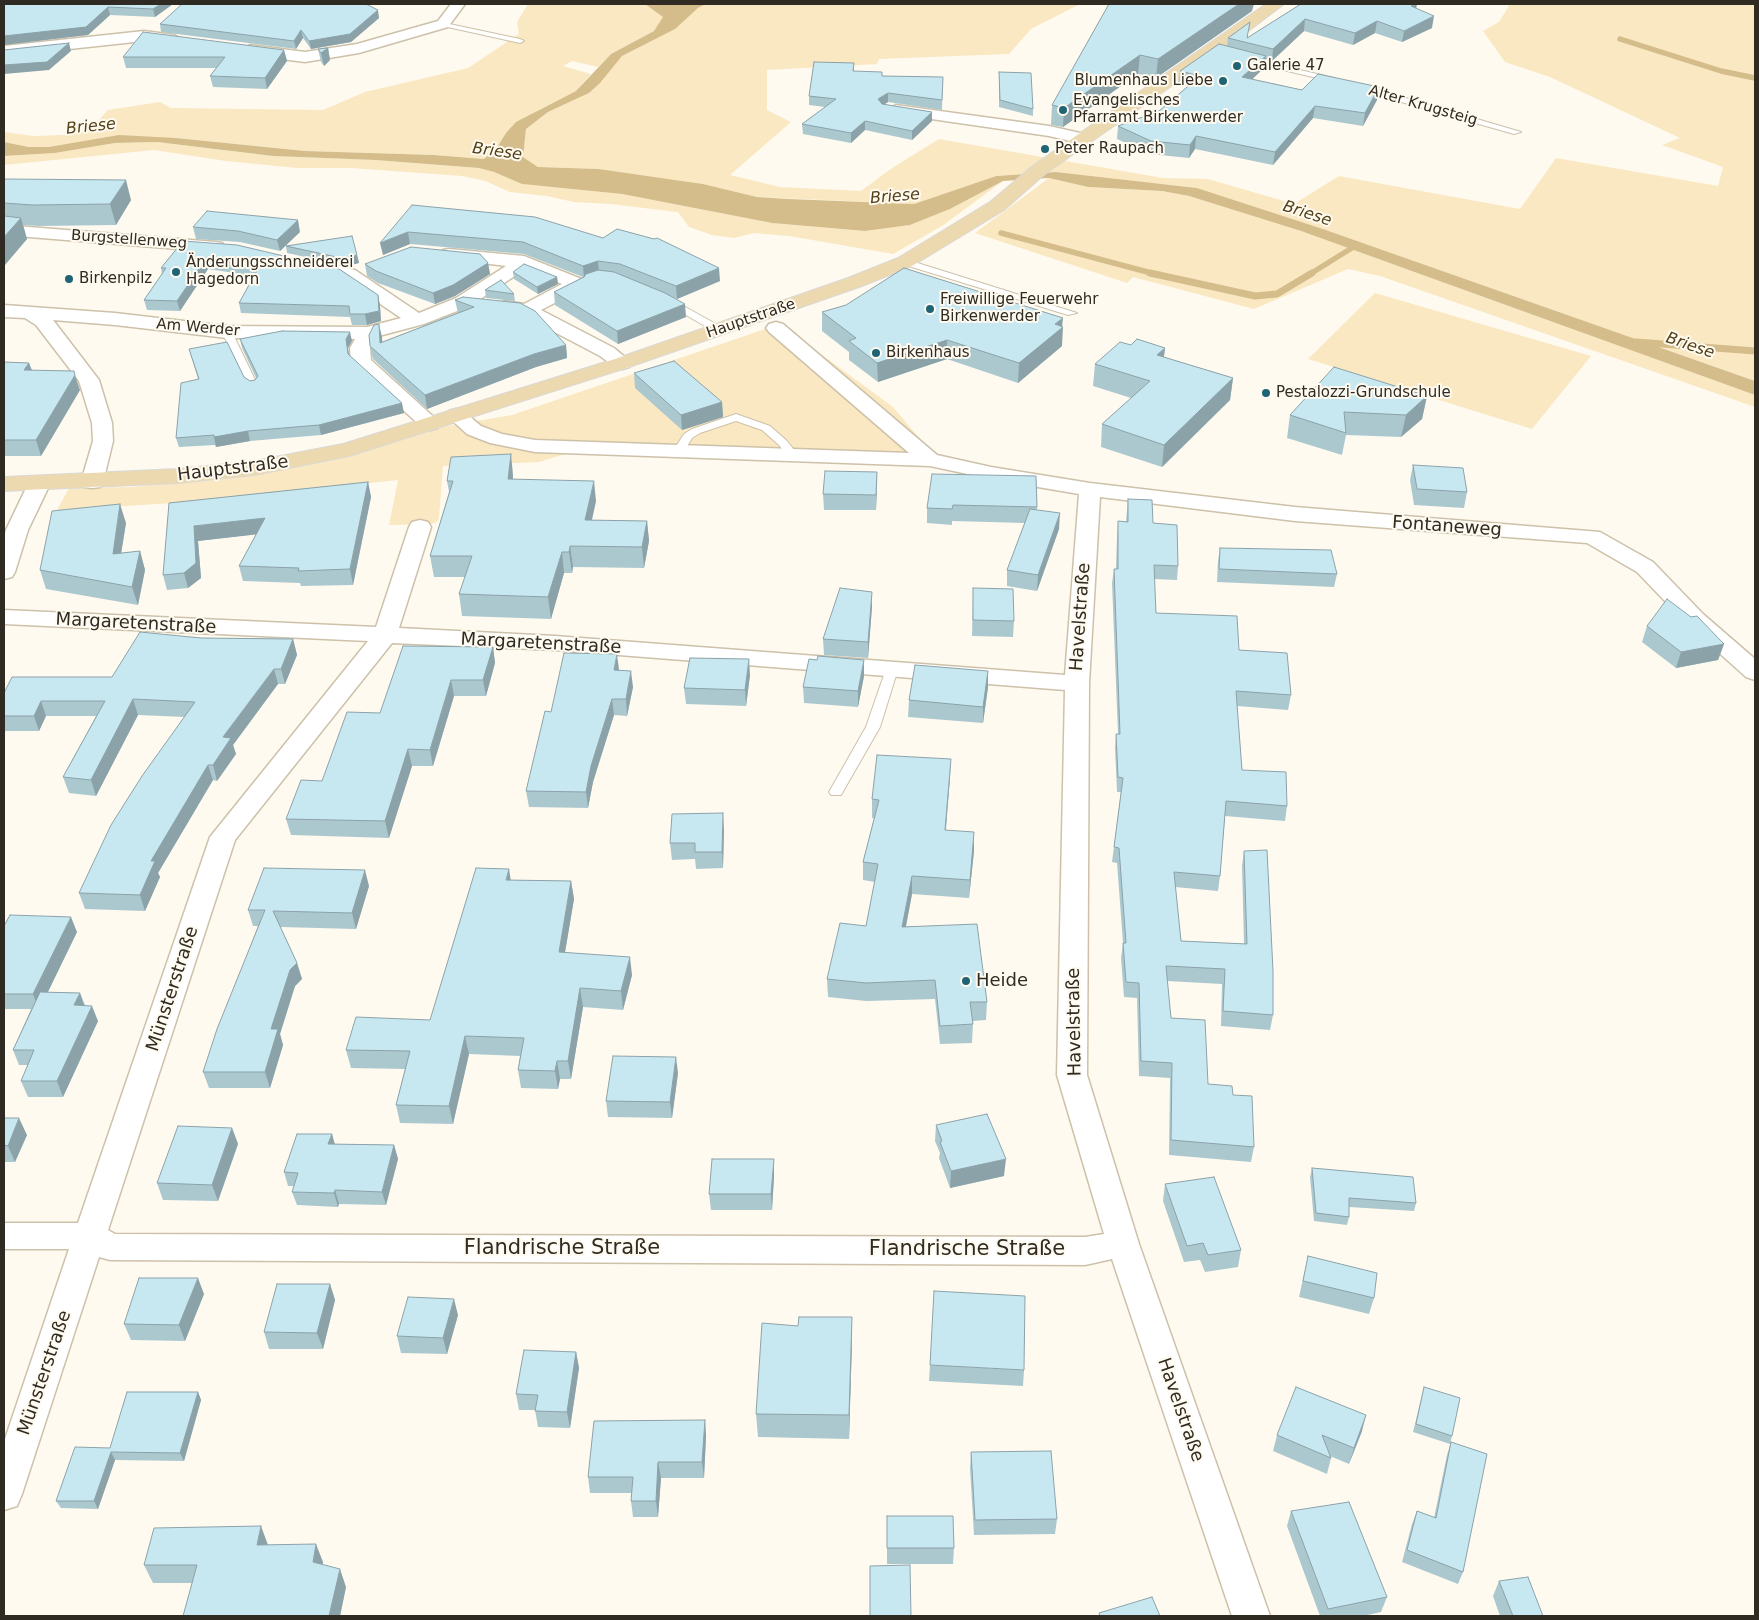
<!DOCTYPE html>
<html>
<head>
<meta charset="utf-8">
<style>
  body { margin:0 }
  #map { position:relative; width:1759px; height:1620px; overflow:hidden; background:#fffaf0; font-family:"DejaVu Sans",sans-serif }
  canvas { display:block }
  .frame { position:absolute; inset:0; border:5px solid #302b22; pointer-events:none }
</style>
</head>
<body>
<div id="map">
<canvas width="1759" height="1620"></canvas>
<div class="frame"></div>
</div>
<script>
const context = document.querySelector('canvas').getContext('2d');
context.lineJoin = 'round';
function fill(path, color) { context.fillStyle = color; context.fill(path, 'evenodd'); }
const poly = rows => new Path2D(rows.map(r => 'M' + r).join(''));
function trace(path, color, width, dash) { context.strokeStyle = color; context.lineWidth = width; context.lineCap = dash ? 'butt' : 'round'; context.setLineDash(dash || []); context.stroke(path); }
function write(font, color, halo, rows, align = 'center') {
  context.font = font + ' "DejaVu Sans",sans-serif'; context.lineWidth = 4; context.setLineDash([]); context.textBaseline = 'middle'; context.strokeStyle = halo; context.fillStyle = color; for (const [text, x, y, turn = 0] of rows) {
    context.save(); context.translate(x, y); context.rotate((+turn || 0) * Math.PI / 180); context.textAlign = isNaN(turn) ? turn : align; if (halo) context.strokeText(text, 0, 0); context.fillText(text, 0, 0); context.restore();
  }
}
fill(poly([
  [528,4,645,4,664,17,654,31,611,54,598,67,572,61,563,66,591,74,576,91,537,111,506,133,496,149,484,159,434,155,305,151,176,138,49,147,29,147,4,142,4,132,33,136,63,135,90,130,108,110,160,102,171,108,323,110,365,92,468,68,519,34,517,22],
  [706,4,1080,4,1031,29,1009,54,879,59,877,64,767,70,767,110,791,122,730,175,780,187,861,191,892,168,939,139,1163,178,1208,179,1294,204,1339,176,1520,209,1556,158,1718,186,1723,167,1662,145,1680,138,1550,77,1505,62,1483,31,1499,22,1510,4,1755,4,1755,381,1323,229,1197,188,1056,172,996,176,914,204,757,197,703,184,648,176,599,169,538,167,523,157,526,129,548,112,589,93,622,56,674,29,698,8],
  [157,142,273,156,375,160,479,168,494,172,523,184,622,194,772,223,865,231,910,225,950,209,1003,181,942,226,893,254,789,236,754,233,734,238,712,235,689,227,678,212,610,204,574,202,547,196,510,192,485,181,462,176,351,168,297,168,226,161,154,150,4,165,4,156,55,153,115,143],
  [1049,178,1088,187,1162,191,1189,196,1301,231,1755,395,1755,407,1380,276,1348,269,1254,309,1133,277,1127,283,975,233],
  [1375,293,1591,356,1532,429,1308,359],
  [780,324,893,407,936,458,569,453,539,462,443,466,439,518,437,522,431,524,389,525,398,480,191,502,57,510,69,488,133,487,318,458,441,427,512,415]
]), '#fae8c2');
fill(poly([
  [645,4,706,4,698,8,675,29,622,56,600,83,589,93,548,112,526,129,523,157,538,167,599,169,703,184,757,197,789,199,914,204,996,176,1056,172,1197,188,1323,229,1755,381,1755,395,1301,231,1189,196,1162,191,1088,187,1049,178,1003,181,950,209,910,225,865,231,772,223,622,194,522,184,494,172,479,168,375,160,273,156,157,142,115,143,55,153,4,156,4,142,29,147,49,147,119,135,176,138,305,151,434,155,484,159,496,149,506,133,516,122,576,91,611,54,654,31,663,17]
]), '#d4bd8b');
trace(poly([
  [1620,39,1721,71,1755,78],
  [1001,233,1155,274],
  [1310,274,1355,246]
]), '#d4bd8b', 5.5);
trace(poly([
  [1150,273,1255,296,1277,294,1312,273],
  [1636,342,1755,351]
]), '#d4bd8b', 7);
const lane = poly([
  [440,22,520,39,524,41,520,43,443,26,439,24,440,22],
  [1245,57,1334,78,1338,80,1334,82,1245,61,1245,57],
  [1359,86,1365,86,1521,132,1514,134,1359,90,1359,86],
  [902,260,908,260,1077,313,1068,315,902,264,902,260],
  [671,299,723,328,724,330,719,333,715,332,667,304,666,302,671,299],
  [227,329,232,332,258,386,257,388,253,389,248,386,222,332,227,329],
  [736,414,770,426,787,441,798,455,796,457,788,457,779,445,762,430,736,421,700,433,692,438,683,453,679,454,673,451,684,434,692,429,736,414],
  [892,665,898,669,880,727,841,795,831,795,829,792,866,727,886,669,892,665]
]);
const street = poly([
  [451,4,465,4,448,27,359,53,305,62,250,55,242,50,250,45,305,52,357,44,438,21,451,4],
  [144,31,174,35,182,40,174,45,144,41,4,56,4,46,144,31],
  [896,105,1049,126,1089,135,1091,139,1089,143,1083,144,1049,136,890,113,888,110,896,105],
  [4,225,216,242,222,243,225,247,222,251,216,252,4,235,4,225],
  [449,249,524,256,584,280,586,284,584,288,541,310,614,348,632,363,629,367,622,369,615,367,600,356,522,315,499,311,496,307,499,303,506,301,524,304,562,284,525,269,470,306,424,324,375,337,370,348,371,360,437,420,440,424,437,428,430,430,423,428,354,366,351,362,350,348,355,339,227,338,115,325,53,320,99,380,112,423,113,441,103,482,100,487,92,488,84,487,81,482,93,441,92,423,79,381,36,325,25,318,4,317,4,305,115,313,227,326,367,327,401,318,342,278,304,269,302,265,304,261,311,259,355,270,419,313,456,298,506,266,443,258,440,254,443,250,449,249],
  [776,322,783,324,937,455,991,467,1090,483,1295,507,1600,532,1653,562,1703,614,1755,659,1755,680,1746,677,1687,624,1637,572,1587,543,1295,521,1100,497,1089,683,1087,1075,1139,1244,1270,1616,1232,1616,1112,1259,1085,1265,110,1260,99,1257,22,1494,17,1506,4,1510,4,1442,69,1249,4,1249,4,1223,78,1223,210,837,368,641,4,624,4,610,376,627,409,527,412,522,420,520,428,522,431,527,399,628,555,636,1065,675,1079,494,991,479,930,466,535,452,490,443,467,434,446,415,449,411,456,409,463,411,481,426,502,434,535,440,909,453,769,332,766,328,769,324,776,322],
  [392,643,555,650,1065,690,1057,1075,1104,1234,1085,1237,115,1234,108,1230,235,840,392,643],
  [39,478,47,479,50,484,28,530,15,572,12,577,4,579,4,537,6,530,28,484,31,479,39,478]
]);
const primary = poly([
  [1266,4,1284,4,1222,51,1046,173,1004,210,912,266,862,286,629,367,349,456,254,475,177,483,4,491,4,477,177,469,254,461,343,444,615,359,848,278,898,258,990,202,1034,165,1266,4]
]);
trace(lane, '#cdc1a9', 2);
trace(street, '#cdc1a9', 3);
trace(primary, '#dad9d7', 2);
fill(lane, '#fff');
fill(street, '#fff');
fill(primary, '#edd9af');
fill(poly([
  [4,4,173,4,155,17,110,15,88,35,4,44],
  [1109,4,1252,11,1156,78,1138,74,1063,127,1051,125,1052,105],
  [1301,4,1417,9,1432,28,1402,42,1375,33,1353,45,1304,31,1272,61,1265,59,1264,68,1252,79,1302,90,1377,100,1363,126,1313,118,1273,165,1195,149,1189,158,1150,154,1117,139,1118,126,1159,111,1188,86,1178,84,1180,71,1227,46,1228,38,1248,38],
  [379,18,351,42,311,49,303,38,296,49,161,32,160,24],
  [328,48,330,60,324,66,321,62,318,49],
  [284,50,287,61,267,89,213,87,210,76,216,68,126,68,123,57],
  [854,63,854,71,882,76,943,77,942,110,888,102,884,105,932,112,932,121,912,140,865,130,851,143,803,134,802,124,825,107,809,105,809,96],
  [999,72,1033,109,1033,116,999,107],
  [4,179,131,200,116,225,39,226,23,225,27,239,4,266],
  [412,205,720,281,677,299,672,297,686,317,618,344,555,305,554,292,583,277,524,254,410,244,383,255],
  [193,227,300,232,280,251,240,242,196,239],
  [183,241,378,295,380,306,381,321,367,325,352,325,350,317,241,313,239,303,254,276,208,269,180,311,147,310,144,300,162,274,161,268],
  [286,246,357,255,359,263,347,266,287,253],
  [488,263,490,274,455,296,435,304,378,283,367,276,365,264],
  [513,272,557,277,558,284,538,294,514,279],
  [485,290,514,294,515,301,486,298],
  [463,297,566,345,567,358,536,367,427,409,373,359,370,346,382,337,382,342,458,313,455,300],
  [822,312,1062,326,1062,346,1018,383,947,359,878,382,849,360,849,352,822,331],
  [240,339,352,341,348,348,349,355,404,413,321,435,250,441,216,447,215,445,179,447,176,438,198,379,189,349,244,377,250,381,255,380,256,378,242,348],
  [1131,345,1165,348,1164,357,1233,378,1230,400,1162,467,1101,447,1102,424,1131,398,1093,386,1095,364],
  [4,362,29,363,32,370,80,390,41,456,4,456],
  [634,373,722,402,723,417,682,430,635,388],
  [1427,396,1422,419,1401,437,1346,435,1342,455,1287,438,1290,415],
  [1413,465,1467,492,1464,508,1414,505,1410,480],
  [877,472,876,510,824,510,823,494],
  [513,475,513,479,596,501,592,520,647,521,649,541,644,568,573,567,572,573,564,573,551,619,462,616,459,594,465,577,434,577,430,556,449,492,447,481],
  [1036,476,1037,510,1059,529,1037,591,1007,586,1007,570,1025,523,952,521,952,525,927,523,927,508],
  [368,482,371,497,353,585,301,586,300,583,243,581,239,566,256,534,198,541,201,578,188,588,167,590,163,575,169,503],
  [1128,499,1153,523,1178,566,1177,580,1154,579,1156,613,1239,650,1291,695,1288,710,1237,706,1242,770,1287,806,1285,821,1225,816,1220,876,1218,891,1175,887,1181,941,1244,944,1242,866,1244,851,1273,1015,1270,1030,1221,1026,1222,984,1167,981,1171,1018,1208,1084,1233,1095,1254,1147,1251,1162,1169,1155,1170,1078,1139,1076,1137,998,1124,997,1121,958,1123,943,1117,863,1112,862,1121,792,1117,792,1115,748,1116,734,1118,734,1112,583,1114,569,1116,569,1117,536,1118,521,1126,522],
  [126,523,121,553,140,551,145,570,138,605,46,589,40,570],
  [1220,548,1337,574,1334,587,1217,582,1218,561],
  [973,588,1014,621,1013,637,972,636],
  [872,607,868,658,824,655,823,639],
  [1647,626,1724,644,1718,660,1676,668,1642,642],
  [201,638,293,639,297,655,285,684,278,684,233,745,236,754,217,781,213,780,158,873,160,877,145,911,85,909,79,893,185,717,138,715,96,796,69,793,63,777,96,716,46,716,39,731,4,731,4,693,112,677],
  [493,647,495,663,486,696,454,696,433,766,412,766,389,838,291,835,286,819,322,781,380,713],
  [619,670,633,687,627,716,614,715,593,782,588,808,529,807,526,791,551,712],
  [988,671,988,687,983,723,908,717,909,700],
  [750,675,746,706,686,704,684,688],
  [864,676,858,707,804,703,803,687],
  [950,777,946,830,974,851,969,898,912,894,906,927,987,1002,986,1020,973,1021,972,1043,940,1044,935,999,866,1001,828,997,827,979,866,926,875,882,863,880,863,862,874,818,872,818,872,799],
  [724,830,723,868,696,869,695,859,672,860,670,843],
  [510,880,571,881,574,899,565,952,632,975,623,1010,583,1007,571,1079,560,1079,558,1089,521,1088,518,1070,520,1056,469,1054,453,1124,400,1123,396,1105,405,1069,351,1068,346,1050,430,1020],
  [369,886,356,929,280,927,297,963,302,979,295,986,280,1034,283,1045,270,1088,209,1088,203,1072,258,926,253,926,248,910],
  [4,926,77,932,48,992,80,993,85,1005,98,1021,63,1097,28,1097,21,1081,28,1065,19,1065,13,1050,31,1009,4,1009],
  [678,1073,672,1118,608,1117,606,1101],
  [4,1118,27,1135,15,1162,4,1162],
  [936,1125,1004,1176,950,1188,939,1158,940,1153,935,1141],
  [232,1128,238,1144,218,1201,163,1200,157,1183],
  [332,1134,334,1144,394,1145,398,1159,386,1205,339,1204,338,1207,297,1205,292,1192,294,1186,288,1186,284,1172],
  [774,1159,774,1176,772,1210,711,1210,709,1194],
  [1312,1168,1416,1203,1414,1211,1349,1207,1349,1217,1347,1225,1314,1221,1310,1177],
  [1165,1184,1241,1250,1238,1267,1205,1272,1200,1260,1184,1262,1163,1201],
  [1308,1256,1374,1298,1369,1314,1299,1297],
  [330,1284,335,1300,323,1349,269,1349,264,1332],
  [204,1294,185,1341,131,1340,124,1324],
  [458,1315,447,1354,401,1353,397,1336],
  [798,1326,852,1341,849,1439,758,1437,756,1414],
  [576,1352,579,1368,570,1428,538,1427,535,1410,519,1410,516,1394],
  [930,1365,1024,1370,1023,1386,929,1381],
  [1424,1387,1452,1436,1450,1444,1413,1432,1422,1395],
  [198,1392,201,1400,184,1461,115,1460,98,1509,61,1508,56,1501,110,1448],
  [705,1420,706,1436,704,1478,661,1478,658,1517,633,1517,631,1501,632,1493,590,1493,588,1477],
  [1362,1431,1349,1464,1330,1456,1331,1458,1327,1474,1273,1451,1277,1435],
  [1451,1442,1463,1572,1458,1584,1402,1562,1412,1524,1417,1511,1434,1518,1447,1455],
  [971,1452,1057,1519,1055,1534,974,1535,970,1468],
  [1291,1511,1387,1597,1381,1612,1363,1616,1320,1616,1287,1526],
  [887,1516,954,1548,953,1564,887,1564],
  [268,1545,323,1562,322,1565,346,1587,340,1616,183,1616,192,1583,153,1583,144,1565],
  [1499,1581,1543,1616,1500,1616,1493,1596]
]), '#acc8cf');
fill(poly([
  [161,4,173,4,155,17,153,9],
  [1239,4,1254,4,1252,11,1156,78,1158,59],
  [1417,4,1415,15,1411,6],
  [108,7,110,15,88,35,4,45,4,36],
  [378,10,379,18,351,42,311,49,309,41],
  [1434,16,1432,28,1402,42,1404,31],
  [1305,19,1304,31,1272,61,1273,49],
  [1377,21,1375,33,1353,45,1355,33],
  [301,30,303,38,296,49,294,41],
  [69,43,71,51,49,70,4,74,4,65],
  [328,48,330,60,324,66,321,53],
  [284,50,287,61,267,89,265,78],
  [1140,55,1138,74,1063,127,1064,108],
  [1266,56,1264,68,1241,90,1242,77],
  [1379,87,1377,100,1363,126,1365,113],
  [888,93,888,102,878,108,878,99],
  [1315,106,1313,118,1273,165,1275,152],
  [932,112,932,121,912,140,912,131],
  [865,121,865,130,851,143,851,133],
  [1196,136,1195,149,1189,158,1190,145],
  [126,180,131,200,116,225,110,204],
  [21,218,27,239,4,266,4,237],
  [298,220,300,232,280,251,277,240],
  [408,232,410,244,383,255,380,243],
  [357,255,359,263,347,266,346,259],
  [206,258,208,269,180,311,177,301],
  [598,261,599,273,584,278,583,266],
  [488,263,490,274,455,296,435,304,433,293],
  [719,268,720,281,677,299,676,286],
  [557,277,558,284,538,294,537,287],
  [378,295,380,306,381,321,367,325,365,314],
  [685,304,686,317,618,344,617,331],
  [1063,318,1062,328,1063,327,1062,346,1018,383,1019,363,1055,324],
  [379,324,382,337,383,356,380,343],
  [350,332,352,341,348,348,350,363,346,339],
  [947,340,947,359,878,382,877,363],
  [566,345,567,358,536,367,427,409,425,395,534,354],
  [1165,348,1162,370,1157,355],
  [29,363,34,377,24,370],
  [75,375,80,390,41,456,36,440],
  [1233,378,1230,400,1162,467,1164,445],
  [1427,396,1422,419,1401,437,1406,415],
  [722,402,723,417,682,430,681,415],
  [402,403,404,413,321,435,319,425],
  [248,431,250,441,216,447,214,437],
  [511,454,513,475,511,500,508,479],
  [877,472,877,487,876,510,876,495],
  [594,481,596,501,587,541,585,520],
  [368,482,371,497,353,585,350,569],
  [120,504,126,523,118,573,113,554],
  [1060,513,1059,529,1037,591,1038,575],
  [265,518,269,533,198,541,201,578,188,588,184,573,194,526],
  [647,521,649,541,644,568,642,547],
  [570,546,573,567,572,573,569,552],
  [140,551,145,570,138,605,132,587],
  [562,552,564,573,551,619,548,597],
  [872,592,872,607,868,658,868,642],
  [293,639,297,655,285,684,281,669],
  [1724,644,1718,660,1676,668,1681,652],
  [493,647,495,663,486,696,483,680],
  [617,654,619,670,615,686,614,670],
  [749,659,750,675,746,706,745,690],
  [864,660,864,676,858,707,858,691],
  [274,669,278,684,233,745,236,754,217,781,213,765,223,737],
  [631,671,633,687,627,716,626,699],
  [988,671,988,687,983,723,983,707],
  [451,680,454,696,433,766,430,750],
  [133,699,138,715,96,796,91,780],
  [612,699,614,715,593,782,588,808,586,792,591,766],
  [41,701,46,716,39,731,34,716],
  [408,749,412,766,389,838,385,821],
  [951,759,950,777,944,849,945,830],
  [208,765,213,780,158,873,160,877,145,911,140,895,151,861],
  [723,813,724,830,723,868,722,852],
  [974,832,974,851,969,898,970,880],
  [509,869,512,888,506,880],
  [365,870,369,886,356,929,352,913],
  [912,876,912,894,902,946,902,927],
  [571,881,574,899,562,970,559,952],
  [71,917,77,932,39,1010,33,994],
  [630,957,632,975,623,1010,621,991],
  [297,963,302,979,295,986,280,1034,283,1045,270,1088,265,1072,271,1029,290,970],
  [580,988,583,1007,571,1079,568,1061],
  [80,993,85,1008,74,1005],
  [92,1006,98,1021,63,1097,57,1081],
  [465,1036,469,1054,453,1124,449,1106],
  [676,1057,678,1073,672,1118,670,1102],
  [557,1061,560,1079,558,1089,555,1071],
  [19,1118,27,1135,15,1162,8,1146],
  [232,1128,238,1144,218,1201,212,1185],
  [332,1134,336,1148,328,1144],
  [394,1145,398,1159,386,1205,382,1192],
  [774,1159,774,1176,772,1210,771,1194],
  [1006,1159,1004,1176,950,1188,951,1171],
  [335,1190,339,1204,338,1207,334,1193],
  [198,1278,204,1294,185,1341,179,1325],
  [330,1284,335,1300,323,1349,317,1333],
  [454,1299,458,1315,447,1354,443,1338],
  [852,1317,852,1341,849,1439,849,1415],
  [576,1352,579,1368,570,1428,567,1412],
  [198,1392,201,1400,184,1461,180,1453],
  [1366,1415,1362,1431,1349,1464,1354,1448],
  [705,1420,706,1436,704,1478,702,1462],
  [111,1452,115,1460,98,1509,94,1501],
  [658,1462,661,1478,658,1517,656,1501],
  [261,1526,268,1545,257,1545],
  [316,1544,323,1562,319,1580,313,1562],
  [340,1569,346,1587,340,1616,329,1616]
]), '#8ca2a9');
const building = poly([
  [4,4,161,4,153,9,108,7,86,27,4,36,4,4],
  [182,4,366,4,378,10,350,34,309,41,301,30,294,41,160,24,182,4],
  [1109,4,1239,4,1158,59,1140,55,1064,108,1052,105,1109,4],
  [1301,4,1417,4,1411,6,1434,16,1404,31,1377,21,1355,33,1305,19,1273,49,1228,38,1250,22,1247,38,1301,4],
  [143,32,284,50,265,78,210,76,225,57,123,57,143,32],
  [69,43,47,62,4,65,4,50,69,43],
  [1219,44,1266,56,1242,77,1302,90,1318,74,1379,87,1365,113,1315,106,1275,152,1196,136,1190,145,1151,141,1118,126,1159,111,1200,76,1180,71,1219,44],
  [328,48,321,53,318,49,328,48],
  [814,62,854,63,853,71,882,72,882,76,943,77,942,100,888,93,878,99,882,104,932,112,912,131,865,121,851,133,802,124,836,99,809,96,814,62],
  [999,72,1031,73,1033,109,1000,100,999,72],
  [4,179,126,180,110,204,33,205,4,203,4,179],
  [412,205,535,217,603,238,617,229,654,239,657,238,719,268,676,286,620,264,598,261,583,266,523,242,408,232,380,243,412,205],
  [207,211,298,220,277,240,238,231,193,227,207,211],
  [4,216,21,218,4,237,4,216],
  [352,236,357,255,346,259,286,246,352,236],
  [183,241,237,245,339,269,378,295,379,311,365,314,350,314,349,306,239,303,259,267,206,258,177,301,144,300,166,268,161,268,183,241],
  [411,247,480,254,488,263,453,285,433,293,376,271,365,264,411,247],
  [524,264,557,277,537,287,513,272,524,264],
  [904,268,1063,318,1055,324,1063,327,1019,363,947,340,877,363,849,341,856,338,822,312,846,305,904,268],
  [598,270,614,272,665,293,685,304,617,331,554,292,584,277,586,274,598,270],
  [501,280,514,294,485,290,501,280],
  [463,297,520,303,535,311,566,345,534,354,425,395,370,346,369,335,374,325,379,324,380,343,474,307,455,300,463,297],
  [282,331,350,332,346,339,348,354,402,403,319,425,248,431,214,437,214,435,176,438,181,383,199,379,189,349,227,342,244,377,250,381,255,380,258,376,240,339,282,331],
  [1137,339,1165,348,1157,355,1233,378,1164,445,1102,424,1150,381,1095,364,1120,342,1131,345,1137,339],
  [674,361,722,402,681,415,634,373,674,361],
  [4,362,29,363,24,370,74,371,75,375,36,440,4,440,4,362],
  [1334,367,1427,396,1406,415,1344,412,1346,433,1290,415,1334,367],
  [511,454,508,479,594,481,585,520,647,521,642,547,570,546,569,552,562,552,548,597,459,594,472,556,430,556,453,481,447,481,451,457,511,454],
  [1413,465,1463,468,1467,492,1417,489,1413,465],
  [825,471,877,472,876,495,823,494,825,471],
  [932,474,1036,476,1037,507,953,505,952,509,927,508,932,474],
  [368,482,350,569,298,571,299,568,239,566,265,518,194,526,196,563,184,573,163,575,169,503,368,482],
  [1128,499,1152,500,1153,523,1177,525,1178,566,1154,565,1156,613,1237,616,1239,650,1287,653,1291,695,1236,691,1242,770,1286,772,1287,806,1226,801,1220,876,1174,872,1181,941,1247,944,1244,851,1267,850,1273,971,1273,1015,1223,1011,1225,969,1166,966,1171,1018,1205,1020,1208,1084,1232,1086,1233,1095,1252,1096,1254,1147,1171,1140,1172,1063,1141,1061,1139,983,1126,982,1123,943,1126,943,1119,848,1114,847,1123,778,1118,777,1116,734,1120,734,1114,569,1118,569,1118,521,1128,522,1128,499],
  [120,504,113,554,140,551,132,587,40,570,52,511,120,504],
  [1030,509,1060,513,1038,575,1007,570,1030,509],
  [1220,548,1331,550,1337,574,1219,569,1220,548],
  [840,588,872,592,868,642,823,639,840,588],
  [973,588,1013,589,1014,621,973,620,973,588],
  [1667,599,1691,617,1697,616,1724,644,1681,652,1647,626,1667,599],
  [140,632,201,638,293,639,281,669,274,669,223,737,231,738,213,765,208,765,151,861,155,861,140,895,79,893,111,825,142,776,195,702,133,699,91,780,63,777,105,701,41,701,34,716,4,716,4,693,12,677,112,677,140,632],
  [403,646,493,647,483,680,451,680,430,750,408,749,385,821,286,819,301,780,322,781,347,712,380,713,403,646],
  [564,653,617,654,614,670,631,671,626,699,612,699,591,766,586,792,526,791,545,711,551,712,564,653],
  [818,656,864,660,858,691,803,687,809,659,817,660,818,656],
  [690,658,749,659,745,690,684,688,690,658],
  [915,665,988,671,983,707,909,700,915,665],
  [877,755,951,759,945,830,974,832,970,880,912,876,902,927,977,924,987,1002,970,1002,973,1024,940,1026,935,980,866,983,827,979,840,923,866,926,878,864,863,862,879,800,872,799,877,755],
  [723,813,722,852,695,852,695,843,670,843,672,814,723,813],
  [264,868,365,870,352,913,273,911,297,963,290,970,271,1029,278,1029,265,1072,203,1072,217,1029,265,910,248,910,264,868],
  [476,868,509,869,506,880,571,881,559,952,630,957,621,991,580,988,568,1061,557,1061,555,1071,518,1070,524,1038,465,1036,449,1106,396,1105,410,1051,346,1050,356,1017,430,1020,476,868],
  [10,915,71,917,33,994,4,994,4,926,10,915],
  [40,992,80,993,74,1005,92,1006,57,1081,21,1081,34,1050,13,1050,40,992],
  [613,1056,676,1057,670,1102,606,1101,613,1056],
  [987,1114,1006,1159,951,1171,940,1142,942,1141,936,1125,987,1114],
  [4,1118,19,1118,8,1146,4,1145,4,1118],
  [178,1126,232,1128,212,1185,157,1183,178,1126],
  [297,1134,332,1134,328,1144,394,1145,382,1192,335,1190,334,1193,292,1192,298,1173,284,1172,297,1134],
  [712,1159,774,1159,771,1194,709,1194,712,1159],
  [1312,1168,1413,1177,1416,1203,1349,1198,1349,1217,1316,1213,1312,1168],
  [1214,1177,1241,1250,1208,1255,1203,1243,1187,1246,1165,1184,1214,1177],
  [1308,1256,1377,1273,1374,1298,1303,1281,1308,1256],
  [139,1278,198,1278,179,1325,124,1324,139,1278],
  [277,1284,330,1284,317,1333,264,1332,277,1284],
  [934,1291,1025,1296,1024,1370,930,1365,934,1291],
  [408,1297,454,1299,443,1338,397,1336,408,1297],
  [799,1317,852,1317,849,1415,756,1414,762,1323,798,1326,799,1317],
  [524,1350,576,1352,567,1412,535,1411,538,1395,516,1394,524,1350],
  [1296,1387,1366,1415,1354,1448,1322,1435,1331,1458,1277,1435,1296,1387],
  [1424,1387,1460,1398,1452,1436,1416,1424,1424,1387],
  [127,1392,198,1392,180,1453,111,1452,94,1501,56,1501,75,1447,110,1448,127,1392],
  [705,1420,702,1462,658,1462,656,1501,631,1501,633,1477,588,1477,594,1421,705,1420],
  [1451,1442,1487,1454,1463,1572,1407,1550,1417,1511,1436,1518,1451,1442],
  [1051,1451,1057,1519,975,1520,971,1452,1051,1451],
  [1349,1502,1387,1597,1328,1609,1291,1511,1349,1502],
  [887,1516,953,1516,954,1548,887,1548,887,1516],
  [261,1526,257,1545,316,1544,313,1562,340,1569,329,1616,183,1616,197,1565,144,1565,154,1528,261,1526],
  [910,1565,911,1616,870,1616,870,1566,910,1565],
  [1528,1577,1543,1616,1513,1616,1499,1581,1528,1577],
  [1152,1597,1160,1616,1100,1616,1099,1613,1152,1597]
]);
fill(building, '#c8e8f1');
trace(building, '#8ca2a9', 1);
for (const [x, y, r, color] of [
  [1237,66,5,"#1e6474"],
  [1223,81,5,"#1e6474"],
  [1063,110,5,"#1e6474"],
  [1045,149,5,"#1e6474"],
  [176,272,5,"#1e6474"],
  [69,279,5,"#1e6474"],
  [930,309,5,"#1e6474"],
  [876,353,5,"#1e6474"],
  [1266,393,5,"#1e6474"],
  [966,981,5,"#1e6474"]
]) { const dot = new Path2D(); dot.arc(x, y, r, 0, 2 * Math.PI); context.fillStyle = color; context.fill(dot); trace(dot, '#fffaf0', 2); }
write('15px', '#302b22', '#fffaf0', [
  ["Galerie 47",1247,66],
  ["Blumenhaus Liebe",1213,81,"right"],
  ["Evangelisches",1073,101],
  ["Pfarramt Birkenwerder",1073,118],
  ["Peter Raupach",1055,149],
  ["Änderungsschneiderei",186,263],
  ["Hagedorn",186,280],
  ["Birkenpilz",79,279],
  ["Freiwillige Feuerwehr",940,300],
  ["Birkenwerder",940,317],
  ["Birkenhaus",886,353],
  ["Pestalozzi-Grundschule",1276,393]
], 'left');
write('15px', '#302b22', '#fffaf0', [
  ["Alter Krugsteig",1423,106,16],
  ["Burgstellenweg",129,240,4],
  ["Hauptstraße",751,319,-19],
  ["Am Werder",198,328,5]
]);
write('italic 16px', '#524119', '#fffaf0', [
  ["Briese",91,127,-6],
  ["Briese",497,152,8],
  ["Briese",895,197,-5],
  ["Briese",1307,214,18],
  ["Briese",1690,346,19]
]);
write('18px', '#302b22', '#fffaf0', [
  ["Hauptstraße",233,469,-7],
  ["Fontaneweg",1447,527,4],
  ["Havelstraße",1081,617,-86],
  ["Margaretenstraße",136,624,3],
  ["Margaretenstraße",541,644,3],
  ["Münsterstraße",173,989,-72],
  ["Havelstraße",1075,1022,-91],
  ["Münsterstraße",45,1373,-71],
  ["Havelstraße",1180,1410,71]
]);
write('18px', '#302b22', '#fffaf0', [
  ["Heide",976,981]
], 'left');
write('21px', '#302b22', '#fffaf0', [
  ["Flandrische Straße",562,1249],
  ["Flandrische Straße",967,1250]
]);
</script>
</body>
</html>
